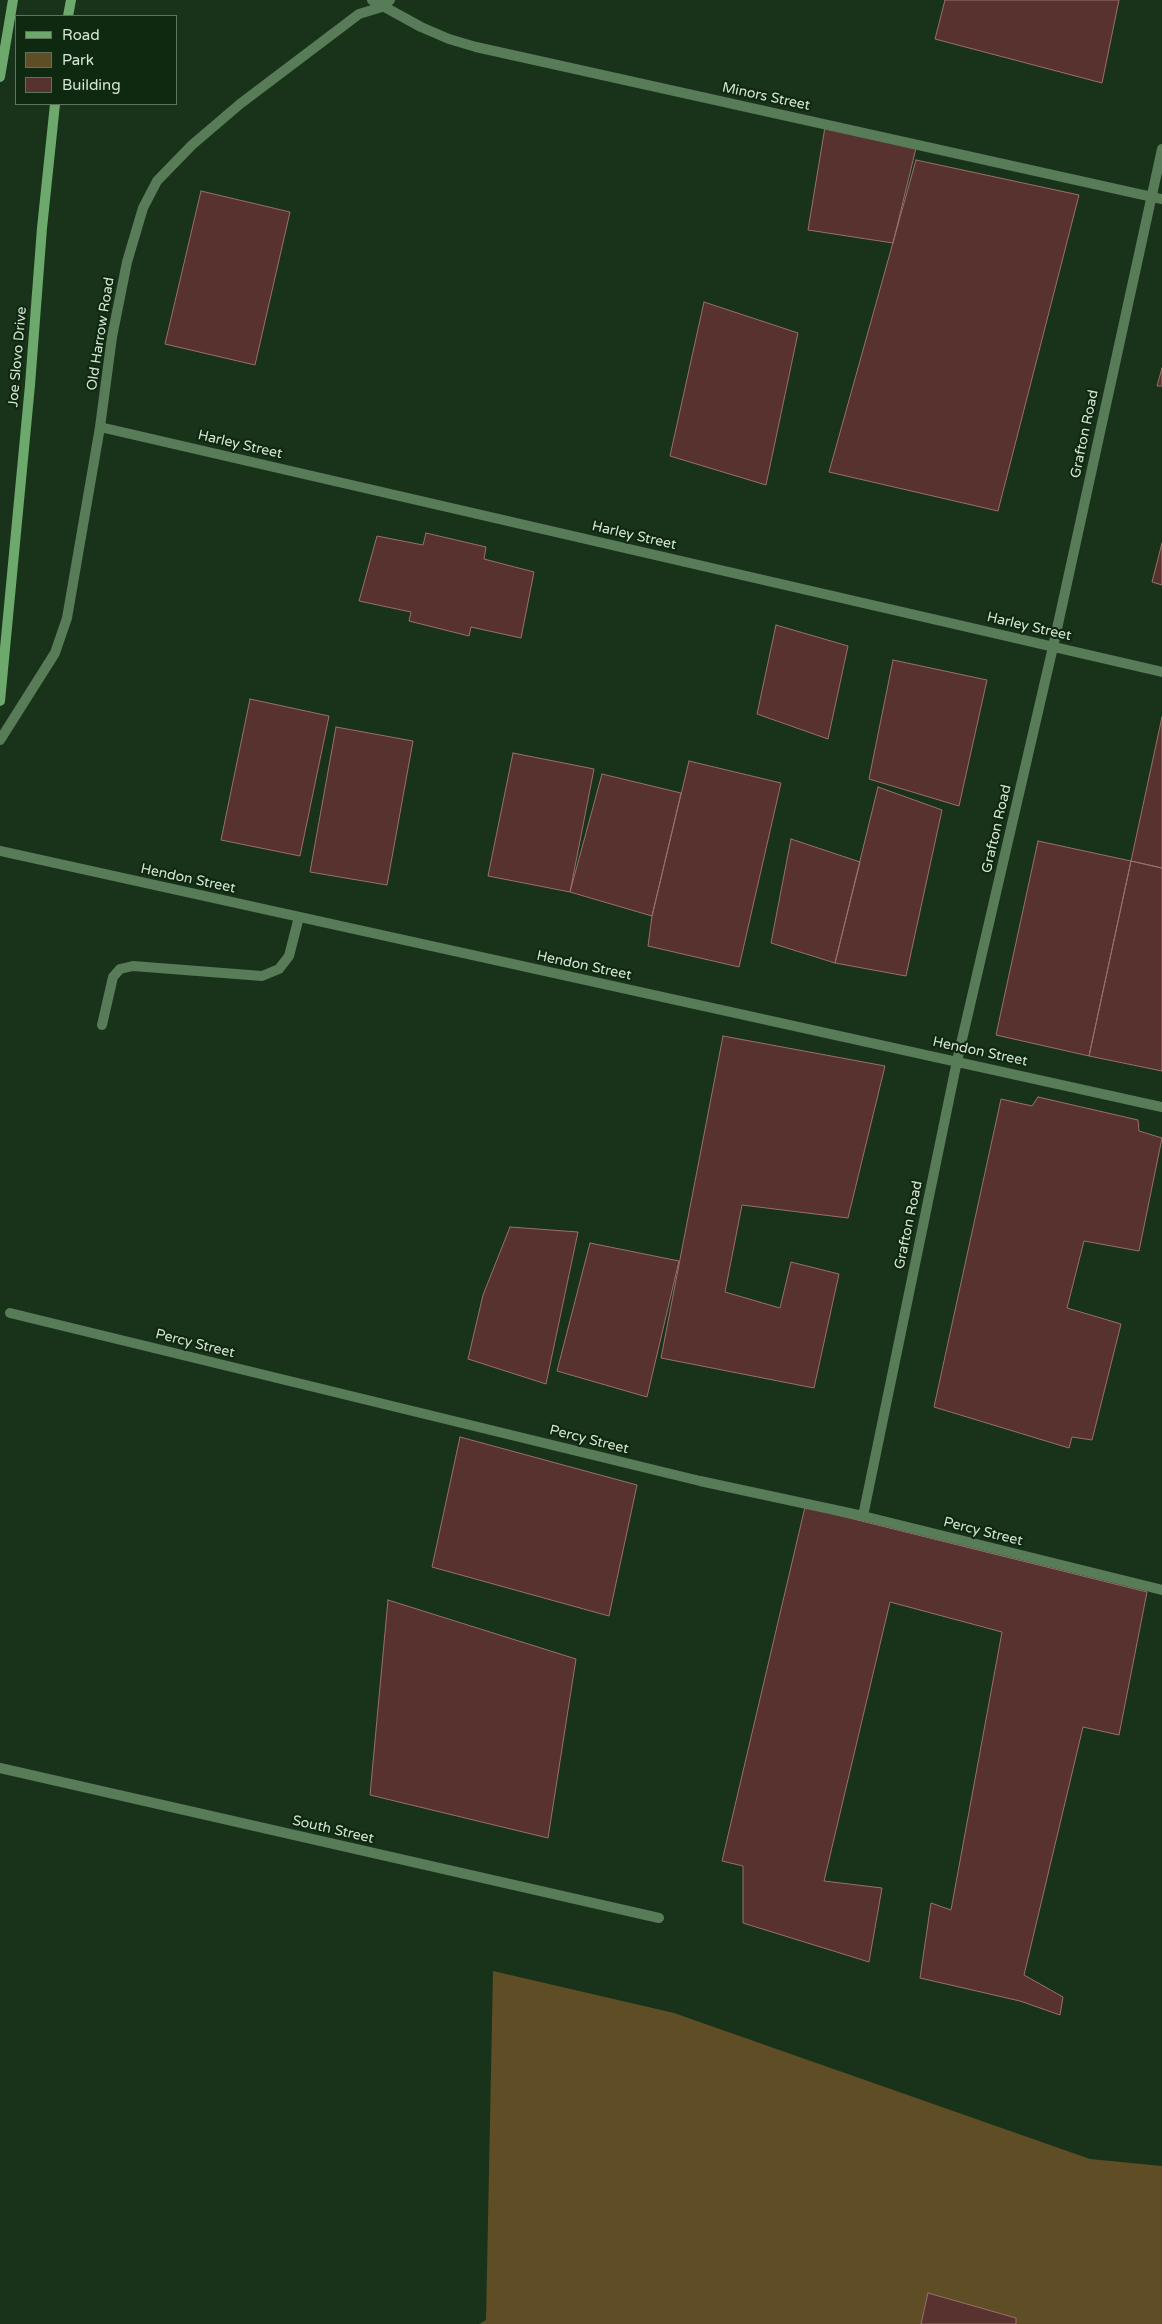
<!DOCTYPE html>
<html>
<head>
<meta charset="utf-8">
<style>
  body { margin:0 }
  #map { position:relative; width:1162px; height:2324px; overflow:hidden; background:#19331a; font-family:"Varela Round",sans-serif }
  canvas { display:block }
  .legend { position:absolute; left:15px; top:15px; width:162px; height:90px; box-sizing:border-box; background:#0f2910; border:1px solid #5f745f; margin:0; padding:6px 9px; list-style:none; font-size:15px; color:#d6e5d5 }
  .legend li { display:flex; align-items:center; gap:10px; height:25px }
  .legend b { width:25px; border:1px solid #5f745f }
</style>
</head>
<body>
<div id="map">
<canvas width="1162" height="2324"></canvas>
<ul class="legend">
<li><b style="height:6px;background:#6da96d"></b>Road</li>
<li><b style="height:14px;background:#5f4d25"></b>Park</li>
<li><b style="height:14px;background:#58322f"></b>Building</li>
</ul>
</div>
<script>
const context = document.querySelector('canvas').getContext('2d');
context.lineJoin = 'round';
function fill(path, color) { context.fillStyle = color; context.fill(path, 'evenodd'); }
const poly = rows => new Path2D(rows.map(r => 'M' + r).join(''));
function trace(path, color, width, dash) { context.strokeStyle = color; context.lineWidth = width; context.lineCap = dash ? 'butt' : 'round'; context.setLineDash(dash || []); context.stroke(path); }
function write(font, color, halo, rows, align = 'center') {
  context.font = font + ' "Varela Round",sans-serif'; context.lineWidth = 4.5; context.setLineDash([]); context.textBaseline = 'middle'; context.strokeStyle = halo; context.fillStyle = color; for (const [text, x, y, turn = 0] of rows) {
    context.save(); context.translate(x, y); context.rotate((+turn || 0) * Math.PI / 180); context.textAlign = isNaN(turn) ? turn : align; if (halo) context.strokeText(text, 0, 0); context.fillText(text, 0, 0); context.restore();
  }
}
fill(poly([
  [493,1971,674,2013,1090,2159,1162,2166,1162,2324,479,2324,486,2320]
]), '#5f4d25');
const building = poly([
  [945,0,1119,0,1102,83,935,39,945,0],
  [825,127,916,148,893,243,808,230,825,127],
  [916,160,1079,195,998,511,829,472,916,160],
  [201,191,290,212,255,365,165,344,201,191],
  [704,302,798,333,766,485,670,456,704,302],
  [1162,368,1162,386,1157,386,1162,368],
  [426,533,486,547,484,559,534,572,521,638,471,627,469,636,409,621,411,612,359,601,377,536,423,545,426,533],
  [1162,543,1162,585,1152,582,1162,543],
  [776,625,848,646,828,739,757,714,776,625],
  [893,660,987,680,959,806,869,779,893,660],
  [250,699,329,716,300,856,221,840,250,699],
  [1162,717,1162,868,1131,861,1162,717],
  [336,727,413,741,387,885,310,872,336,727],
  [513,753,594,769,570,892,488,876,513,753],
  [689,761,781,783,739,967,648,946,652,916,689,761],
  [602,774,681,793,652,916,570,892,602,774],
  [878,787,942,810,906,976,835,963,878,787],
  [791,839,860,862,835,963,771,943,791,839],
  [1038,841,1131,861,1089,1056,996,1035,1038,841],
  [1131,861,1162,868,1162,1071,1089,1056,1131,861],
  [723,1036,885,1066,848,1218,742,1205,725,1292,780,1308,791,1262,839,1274,814,1388,661,1358,723,1036],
  [1038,1097,1138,1120,1139,1131,1162,1138,1139,1251,1084,1241,1067,1308,1121,1324,1092,1440,1072,1437,1069,1448,934,1407,1001,1099,1032,1106,1038,1097],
  [510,1227,578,1232,546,1384,468,1359,483,1295,510,1227],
  [590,1243,679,1261,647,1397,557,1371,590,1243],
  [460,1437,637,1485,609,1616,432,1567,460,1437],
  [805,1507,1147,1592,1119,1735,1083,1727,1024,1975,1063,1997,1060,2015,1020,2001,920,1978,931,1903,951,1910,1002,1632,890,1602,824,1881,882,1888,869,1962,743,1923,743,1866,722,1861,805,1507],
  [388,1600,576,1659,548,1838,370,1795,388,1600],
  [928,2293,1016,2318,1016,2324,921,2324,928,2293]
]);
fill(building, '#58322f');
trace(building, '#9a6f6b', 1);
trace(poly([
  [102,1025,113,977,120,969,133,966,262,976,279,969,289,956,299,917]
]), '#577c57', 10);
trace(poly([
  [372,0,421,27,449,39,476,47,1162,199],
  [100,427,1162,672],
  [0,740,55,653,67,618,100,427,112,337,127,262,143,208,157,181,192,145,240,104,359,14,382,7,390,0],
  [10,1313,700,1481,863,1516,1162,1590],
  [863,1516,957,1061,1053,647,1162,149],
  [0,1768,659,1918]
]), '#577c57', 10);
trace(poly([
  [0,851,1162,1107]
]), '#577c57', 10);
trace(poly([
  [68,16,71,0],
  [0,77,13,0],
  [0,701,30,385,42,228,55,104]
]), '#6da96d', 10);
write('14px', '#d6e5d5', '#0f2910', [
  ["Minors Street",766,97,12],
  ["Old Harrow Road",101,334,-81],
  ["Joe Slovo Drive",18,357,-85],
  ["Grafton Road",1085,434,-78],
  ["Harley Street",240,445,13],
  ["Harley Street",634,536,13],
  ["Harley Street",1029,627,13],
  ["Grafton Road",997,829,-77],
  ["Hendon Street",188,879,12],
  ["Hendon Street",584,966,12],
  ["Hendon Street",980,1052,12],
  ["Grafton Road",909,1225,-78],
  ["Percy Street",195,1344,14],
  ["Percy Street",589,1440,14],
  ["Percy Street",983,1532,14],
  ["South Street",333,1830,13]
]);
</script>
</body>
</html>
